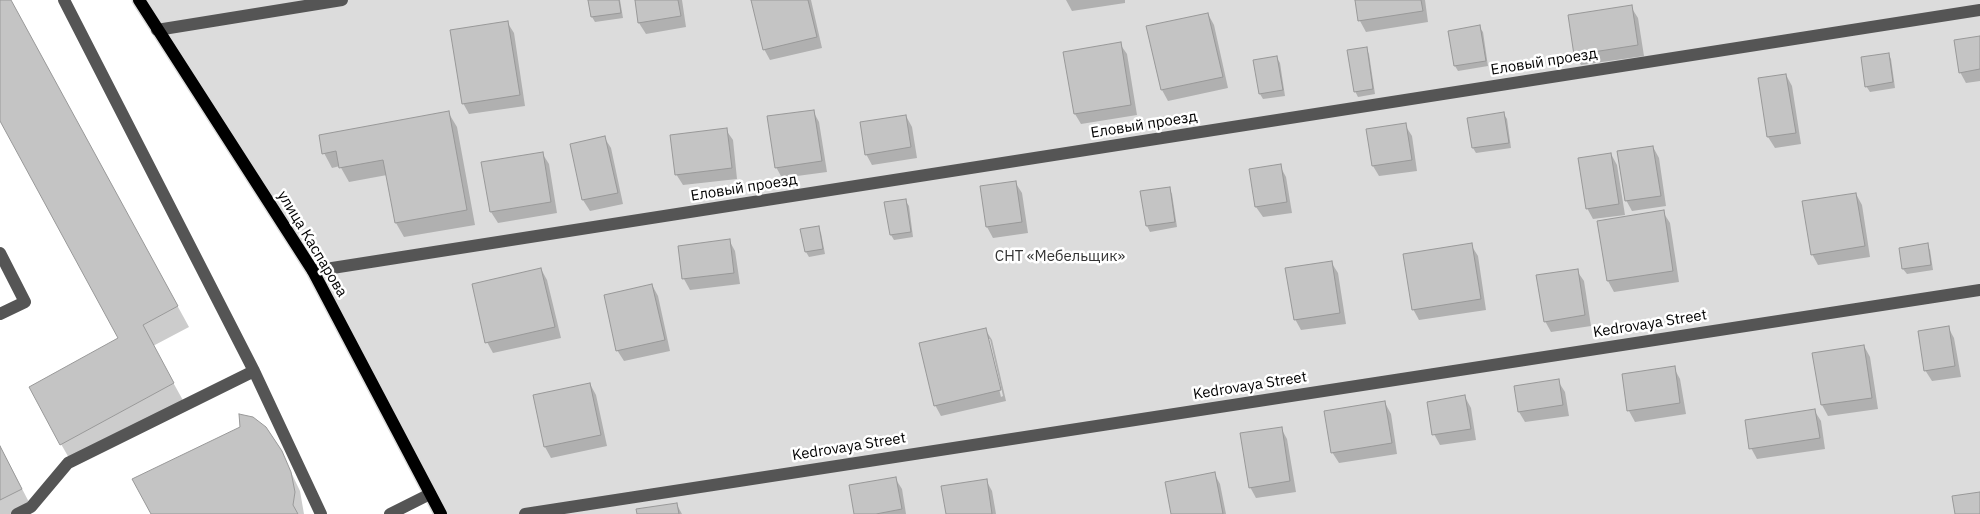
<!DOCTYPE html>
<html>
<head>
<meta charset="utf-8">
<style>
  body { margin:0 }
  canvas { display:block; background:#fff }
</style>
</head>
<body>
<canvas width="1980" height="514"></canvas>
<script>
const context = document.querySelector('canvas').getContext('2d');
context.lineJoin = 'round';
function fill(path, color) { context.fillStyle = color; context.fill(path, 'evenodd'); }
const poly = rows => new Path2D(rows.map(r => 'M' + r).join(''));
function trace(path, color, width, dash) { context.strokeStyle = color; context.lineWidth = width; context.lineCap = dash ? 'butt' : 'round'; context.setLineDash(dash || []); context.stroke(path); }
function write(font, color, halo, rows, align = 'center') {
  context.font = font + ' "IBM Plex Sans",sans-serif'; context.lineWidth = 5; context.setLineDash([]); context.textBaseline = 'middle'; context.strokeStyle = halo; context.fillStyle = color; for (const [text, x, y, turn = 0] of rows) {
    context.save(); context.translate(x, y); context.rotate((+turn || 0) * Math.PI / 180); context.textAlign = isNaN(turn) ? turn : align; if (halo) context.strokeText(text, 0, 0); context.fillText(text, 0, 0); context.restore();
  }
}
fill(poly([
  [139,0,1980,0,1980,514,441,514,313,271]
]), '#dcdcdc');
fill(poly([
  [0,0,10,0,18,14,189,327,153,346,185,404,73,465,61,444,120,339,0,118],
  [589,0,620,0,623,18,595,22,592,17],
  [636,0,682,0,686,27,646,34,639,23],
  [753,0,811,0,822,48,770,60,764,49],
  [1066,0,1125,0,1125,3,1072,11],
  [1356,0,1425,0,1428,22,1366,32,1360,21],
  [1631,7,1638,18,1644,56,1581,65,1575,54],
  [1208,14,1214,25,1228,88,1168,101,1162,90],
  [507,22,514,33,525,106,469,114,463,103],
  [1479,27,1483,32,1488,66,1458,71,1455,66],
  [1980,37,1980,81,1966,83,1960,72],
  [1120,44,1127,54,1137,115,1081,124,1075,114],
  [1366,48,1369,54,1375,94,1358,97,1355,91],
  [1888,54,1891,59,1895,88,1870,92,1866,86],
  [1277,58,1280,63,1285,96,1263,99,1260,94],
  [1786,75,1792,86,1801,144,1775,148,1768,137,1759,79],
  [813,111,819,122,827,172,782,178,776,167],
  [448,112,457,127,475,225,404,237,396,223,387,175,349,182,340,166,332,168,324,153],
  [1503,113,1507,119,1511,148,1476,153,1473,148,1469,119],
  [906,116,912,127,917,158,872,165,866,154],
  [1405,125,1412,136,1417,171,1379,176,1373,166],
  [726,130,733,140,737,179,683,185,676,174],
  [604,137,611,148,623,204,590,211,583,200,571,145],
  [1653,147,1659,158,1666,206,1632,211,1626,200],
  [542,153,549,164,557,213,498,223,491,212],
  [1611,154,1617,165,1625,215,1593,219,1587,208],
  [1280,166,1286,177,1292,213,1263,217,1256,207],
  [1015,182,1022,193,1028,233,993,238,987,227,981,187],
  [1169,188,1172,194,1177,227,1150,232,1147,226,1141,193],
  [1856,194,1862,205,1870,257,1818,265,1812,254],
  [905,200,909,206,913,237,894,240,891,235],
  [1663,212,1670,223,1679,282,1614,292,1608,281],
  [818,227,821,233,825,254,809,257,806,252,802,230],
  [729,240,735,251,740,284,690,290,684,279,679,247],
  [1471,245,1478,256,1486,310,1419,320,1413,309],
  [1927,245,1930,250,1933,270,1907,274,1903,269,1900,249],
  [1331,262,1338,273,1346,324,1301,330,1295,319],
  [541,269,547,280,561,338,493,353,487,342],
  [1577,271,1584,281,1591,326,1551,332,1545,321],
  [652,285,658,296,670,351,624,361,617,350],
  [1948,327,1954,338,1961,377,1932,381,1925,370],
  [985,329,992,340,1006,401,941,416,935,405],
  [987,339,990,339,1003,396,1001,397],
  [1864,346,1870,357,1878,409,1828,416,1822,405,1814,354],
  [1674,368,1680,379,1686,414,1635,422,1629,411,1623,375],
  [1558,381,1565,392,1569,416,1525,422,1519,412],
  [590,384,596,395,607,446,551,458,545,447,534,396],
  [1465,397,1471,408,1476,440,1440,445,1434,434],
  [1385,403,1391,414,1397,454,1339,463,1332,452],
  [1814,410,1821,421,1825,449,1757,459,1751,448],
  [1281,428,1287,439,1296,492,1256,498,1250,487],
  [0,446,33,510,25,514,0,514],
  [281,451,300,491,304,514,152,514],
  [1214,473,1220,484,1226,514,1172,514],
  [895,478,902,489,906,514,856,514],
  [986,480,992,491,996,514,947,514],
  [677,505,682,514,638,514]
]), '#0003');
const building = poly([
  [0,0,11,0,178,306,143,325,174,383,60,445,29,387,118,338,0,121,0,0],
  [588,0,619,0,621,13,591,17,588,0],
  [635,0,678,0,681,16,638,23,635,0],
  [751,0,808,0,817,37,763,50,751,0],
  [1355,0,1421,0,1423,11,1358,21,1355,0],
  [1632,5,1638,45,1574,55,1568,15,1632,5],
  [1208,13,1223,77,1161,90,1146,26,1208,13],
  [508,21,520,95,462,104,450,30,508,21],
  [1480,25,1486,61,1454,66,1448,31,1480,25],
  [1980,36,1980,69,1959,73,1954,40,1980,36],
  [1121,42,1131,105,1074,114,1063,52,1121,42],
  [1367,47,1373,89,1354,92,1347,50,1367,47],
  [1889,53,1893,82,1865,87,1861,57,1889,53],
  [1277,56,1283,90,1259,94,1253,60,1277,56],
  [1786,74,1796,133,1767,137,1758,78,1786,74],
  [814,110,822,161,775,168,767,116,814,110],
  [449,111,467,210,395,223,383,160,339,168,336,151,322,154,319,135,449,111],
  [1504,112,1509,143,1472,148,1467,118,1504,112],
  [906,115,911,147,865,155,860,122,906,115],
  [1406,123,1412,160,1372,166,1366,129,1406,123],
  [727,128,732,168,675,175,670,135,727,128],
  [605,136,618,193,582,200,570,144,605,136],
  [1653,146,1661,196,1625,201,1617,151,1653,146],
  [543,152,551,202,490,212,481,162,543,152],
  [1611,153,1619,204,1586,209,1578,158,1611,153],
  [1281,164,1287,202,1255,207,1249,169,1281,164],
  [1016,181,1022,222,986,227,980,186,1016,181],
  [1170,187,1175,222,1146,226,1140,191,1170,187],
  [1856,193,1865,246,1811,255,1802,201,1856,193],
  [906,199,911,232,890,235,884,202,906,199],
  [1664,210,1673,271,1607,281,1597,221,1664,210],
  [819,226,823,249,805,252,800,229,819,226],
  [730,239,734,273,682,279,678,246,730,239],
  [1472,243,1481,299,1412,310,1403,254,1472,243],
  [1928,243,1931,265,1902,269,1899,248,1928,243],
  [1332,261,1340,313,1294,320,1285,268,1332,261],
  [541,268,555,327,485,343,472,284,541,268],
  [1578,269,1585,315,1544,322,1536,275,1578,269],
  [652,284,665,340,616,351,604,295,652,284],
  [1949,326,1955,366,1924,371,1918,331,1949,326],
  [986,328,1001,390,934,406,919,343,986,328],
  [1864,345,1872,398,1821,405,1812,353,1864,345],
  [1675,366,1680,403,1627,411,1622,374,1675,366],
  [1559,379,1563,405,1518,412,1514,386,1559,379],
  [590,383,601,435,544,447,533,395,590,383],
  [1465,395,1471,429,1432,435,1427,402,1465,395],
  [1385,401,1392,443,1331,453,1324,411,1385,401],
  [1815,409,1820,438,1749,449,1745,420,1815,409],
  [239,414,253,417,266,427,282,451,291,472,295,492,293,505,298,514,151,514,132,479,240,427,239,414],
  [1282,427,1290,481,1249,488,1240,433,1282,427],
  [0,446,22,489,0,500,0,446],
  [1215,472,1223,514,1171,514,1165,482,1215,472],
  [896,477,902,509,876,514,854,514,849,485,896,477],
  [987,479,992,514,946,514,941,486,987,479],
  [1980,492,1980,514,1955,514,1952,496,1980,492],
  [677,503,679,514,637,514,636,509,677,503]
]);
fill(building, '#c4c4c4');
trace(building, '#999', 1);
const major = poly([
  [139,0,313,271,441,514]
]);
trace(major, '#dbdbdb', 15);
trace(poly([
  [64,0,254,371,321,514],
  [157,30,342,0],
  [0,253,25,302,0,314],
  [313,271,1980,10],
  [17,514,31,507,68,463,254,371],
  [390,514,430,494],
  [525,514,1980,290]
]), '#555', 12);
trace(major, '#000', 12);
write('15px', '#000', '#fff', [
  ["Еловый проезд",1544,62,-9],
  ["Еловый проезд",1144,125,-9],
  ["Еловый проезд",744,188,-9],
  ["улица Каспарова",312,244,59],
  ["Kedrovaya Street",1650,324,-9],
  ["Kedrovaya Street",1250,386,-9],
  ["Kedrovaya Street",849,447,-9]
]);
write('15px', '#333', '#fff', [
  ["СНТ «Мебельщик»",1060,257]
]);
</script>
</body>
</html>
